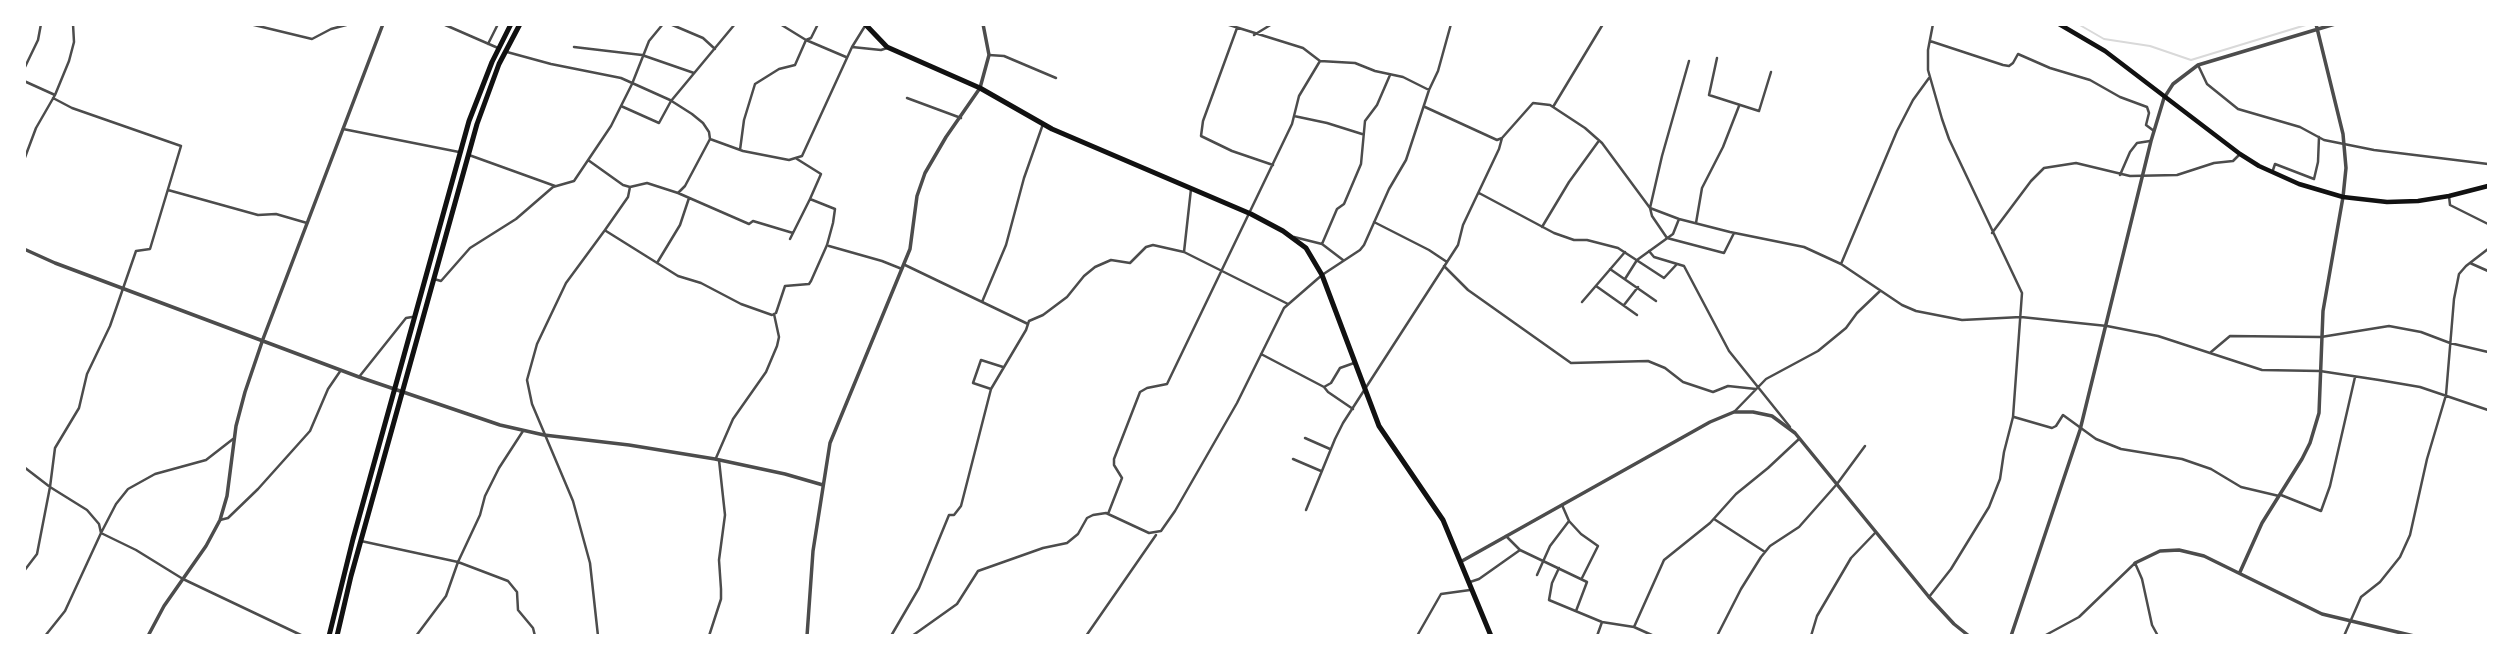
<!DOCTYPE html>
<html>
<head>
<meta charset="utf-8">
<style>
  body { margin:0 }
  #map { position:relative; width:2513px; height:660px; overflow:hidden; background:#fff; font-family:Merriweather,serif }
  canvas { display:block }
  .frame { position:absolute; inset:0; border:26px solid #fff; pointer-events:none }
</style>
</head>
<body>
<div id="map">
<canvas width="2513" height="660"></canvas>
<div class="frame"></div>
</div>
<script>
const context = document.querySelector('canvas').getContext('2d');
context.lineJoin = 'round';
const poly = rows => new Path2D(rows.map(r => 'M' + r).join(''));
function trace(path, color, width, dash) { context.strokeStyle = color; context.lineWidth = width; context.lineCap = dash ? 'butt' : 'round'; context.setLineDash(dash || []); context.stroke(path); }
trace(poly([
  [2078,24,2104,39,2150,46,2191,60,2309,24]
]), '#d9d9d9', 2);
trace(poly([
  [250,24,312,39,331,29,350,24],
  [443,24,498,48],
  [670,24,703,38,715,49],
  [780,24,806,40,846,57],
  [1226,24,1303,48,1320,61,1355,63,1375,71,1403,77,1429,90],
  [1237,28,1203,121,1201,136,1232,151,1273,165],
  [1254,35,1272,24],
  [1930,41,2003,65,2009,66,2013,63,2018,54,2050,68,2090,80,2120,97,2147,107,2149,113,2146,125,2154,131],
  [488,44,498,24],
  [574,47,642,55,694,73],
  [852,47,881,50,887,48],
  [507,52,551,64,621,78,670,100,692,114,703,123,709,132,710,139,743,151,789,160,802,156,852,47,865,26],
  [989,55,1004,56,1056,78],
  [1717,58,1709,95,1759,111,1771,72],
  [1689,61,1662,156,1650,208,1652,216,1667,238,1724,253,1734,233],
  [2198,65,2207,84,2238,109,2300,127,2324,140,2374,150,2488,164],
  [24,69,38,40,41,24],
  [24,81,55,95],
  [907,98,961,118],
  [621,106,659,123,671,101,735,24],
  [1425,107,1497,140,1502,138,1533,103,1550,105,1585,128,1602,143,1650,208,1679,219,1730,232,1804,247,1841,264,1902,305,1916,311,1962,320,2021,317,2107,326,2158,336,2262,370,2320,371,2379,380,2420,387,2488,410],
  [1553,107,1603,24],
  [1294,116,1327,123,1362,134],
  [343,129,459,152],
  [740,150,744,120,755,84,779,69,795,65,806,40,811,38,818,24],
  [469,155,555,186],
  [24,160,36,128,55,95,69,61,74,42,73,24],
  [588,160,623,185,630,187,647,183,678,193,749,224,753,221,793,233],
  [2273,170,2275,164,2314,179,2318,162,2319,137],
  [2120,175,2130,152,2137,143,2150,141],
  [168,190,258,215,276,214,307,223],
  [678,193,685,186,710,139],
  [1479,193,1554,233,1574,240,1587,240,1618,248,1664,278,1677,264],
  [2449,196,2450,205,2488,224],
  [1374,222,1429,250,1447,262],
  [1696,223,1702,188,1723,147,1739,106],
  [1542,227,1569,182,1598,142],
  [606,231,678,276,701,283,741,304,772,315,776,313,785,286,809,284,811,281,827,245,833,223,835,209,810,199,821,174,797,159],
  [1992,233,2031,181,2044,168,2076,163,2130,176,2177,175,2214,163,2233,161,2240,154],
  [1294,237,1322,244,1343,260],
  [790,239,810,199],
  [1322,244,1337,209,1344,204,1361,164,1365,121,1377,105,1390,75],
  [829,246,882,261,902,269],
  [1649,251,1654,257,1684,266,1729,351,1790,427],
  [1184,252,1191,189],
  [657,263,680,225,689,198],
  [2470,263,2488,271],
  [1841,264,1897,131,1913,100,1929,78],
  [905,265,1028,324],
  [1444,266,1468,290,1571,363,1648,361,1665,368,1683,382,1713,392,1728,386,1756,389],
  [1610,269,1656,301],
  [434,279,441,281,470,248,516,219,553,187,574,181,611,126,632,84,649,41,663,24],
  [1625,279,1637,260,1673,234,1679,219],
  [1596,286,1637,315],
  [982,302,1006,245,1024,178,1043,124],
  [1582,302,1625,252],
  [1624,305,1638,287],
  [2211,352,2230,336,2321,337,2389,326,2421,332,2450,343,2488,352],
  [1261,354,1324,387,1328,392,1353,409],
  [359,377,406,318,412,317],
  [1324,387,1331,383,1340,368,1354,363],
  [991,389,973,383,981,360,1003,367],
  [1734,412,1766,379,1818,351,1846,328,1857,313,1880,291],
  [2014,417,2052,428,2056,426,2063,415,2096,439,2121,449,2182,459,2211,469,2241,487,2279,496],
  [1305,438,1330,449],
  [716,458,733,419,766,372,777,346,779,337,774,314],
  [1293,459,1321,471],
  [24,467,50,487,87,510,99,524,101,533,136,550,183,579,303,636],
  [2281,495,2321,511,2330,486,2355,377],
  [1562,505,1569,521,1581,534,1598,546,1582,578],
  [1306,510,1335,439,1343,423,1458,245,1463,225,1499,149,1502,138],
  [1108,514,1122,478,1114,465,1114,459,1140,392,1147,388,1167,384,1292,124,1299,96,1320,61],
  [1714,519,1765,552],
  [220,520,228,518,258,489,310,431,328,389,341,370],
  [1506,536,1520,550,1587,582,1576,611],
  [361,541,458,562,508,581,517,592,518,610,533,628,535,636],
  [1559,568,1552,583,1549,600,1602,622,1634,627,1654,636],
  [24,571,37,554,50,487,55,448,79,408,87,374,110,326,136,251,150,249,181,146,72,108,53,98],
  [1537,575,1550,546,1569,521],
  [1470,582,1479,579,1520,550],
  [1929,597,1951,569,1989,507,2000,479,2004,452,2013,417,2022,293,1949,139,1942,119,1928,70,1928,50,1933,24],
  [1634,627,1664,560,1710,523,1736,494,1768,468,1799,439],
  [45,636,65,611,101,533,116,504,128,489,155,474,206,460,233,439],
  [416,636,446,596,458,562,480,515,485,496,499,468,523,431],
  [598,636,590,563,573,501,532,404,527,380,537,344,566,283,605,230,628,197,630,187],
  [709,636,721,599,721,589,719,560,725,515,719,460],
  [891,636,919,588,949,515,954,515,961,506,991,389,1026,330,1029,321,1043,315,1067,297,1084,276,1095,267,1111,260,1130,263,1146,247,1153,245,1184,252,1288,304],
  [912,636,957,604,978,571,1043,548,1067,543,1078,534,1087,518,1093,515,1106,513,1149,533,1161,531,1175,511,1237,403,1284,308,1322,275,1360,250,1364,245,1389,189,1406,160,1429,90,1438,71,1451,24],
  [1086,636,1156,535],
  [1417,636,1441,594,1470,590],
  [1597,636,1602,622],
  [1717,636,1741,589,1761,557,1770,546,1799,527,1837,484,1865,446],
  [1811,636,1817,616,1851,558,1875,533],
  [2044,636,2079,617,2135,563,2142,579,2152,625,2158,636],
  [2344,636,2361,597,2380,582,2400,557,2410,535,2427,459,2446,395,2454,299,2459,274,2466,266,2488,249]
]), '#4c4c4c', 2.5);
trace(poly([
  [24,249,55,263,359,377,500,425,544,435,629,445,715,459,785,474,823,485],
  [1462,561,1710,422,1734,412,1753,412,1772,416,1795,433,1929,597,1954,624,1969,636],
  [2135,563,2160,551,2179,550,2204,556,2322,614,2414,636],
  [2240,572,2262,523,2302,459,2310,443,2319,413,2323,311,2343,197,2346,168,2343,134,2316,24],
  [148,636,164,606,206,546,220,520,227,496,236,426,245,392,263,339,383,24],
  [807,636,813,551,830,443,910,249,917,196,925,173,946,137,980,88,989,55,983,24],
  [2011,636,2080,430,2151,141,2164,98,2173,84,2198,65,2335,24]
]), '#4c4c4c', 3.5);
trace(poly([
  [2059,24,2105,51,2240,154,2259,166,2299,184,2343,197,2387,202,2418,201,2449,196,2488,186]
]), '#111', 4.5);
trace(poly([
  [865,24,887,47,980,88,1052,129,1251,214,1283,231,1306,248,1322,275,1379,426,1443,520,1491,636],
  [329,636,353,539,469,121,492,62,511,24],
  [337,636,351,576,477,124,499,64,520,24]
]), '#111', 5);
</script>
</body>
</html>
